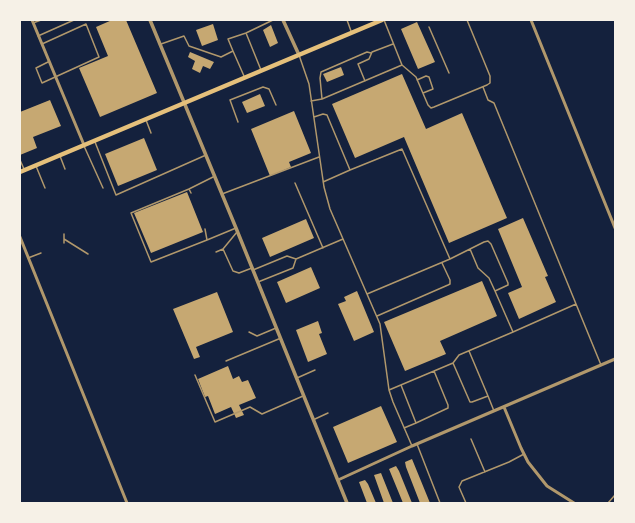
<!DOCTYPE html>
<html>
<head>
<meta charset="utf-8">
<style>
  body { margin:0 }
  #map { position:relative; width:635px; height:523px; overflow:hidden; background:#14213d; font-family:"Alegreya Sans",sans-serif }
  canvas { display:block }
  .frame { position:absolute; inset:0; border:21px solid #f6f1e7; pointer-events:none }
</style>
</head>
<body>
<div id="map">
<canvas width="635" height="523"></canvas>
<div class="frame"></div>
</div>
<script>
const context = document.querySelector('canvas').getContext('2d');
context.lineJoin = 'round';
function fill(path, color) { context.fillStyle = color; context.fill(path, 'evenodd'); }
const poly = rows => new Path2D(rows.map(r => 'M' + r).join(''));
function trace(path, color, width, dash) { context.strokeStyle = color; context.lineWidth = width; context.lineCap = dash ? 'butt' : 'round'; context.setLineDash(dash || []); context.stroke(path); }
fill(poly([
  [112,20,126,20,157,93,100,117,79,68,108,56,96,27],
  [417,22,435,62,418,69,401,29],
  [213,24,218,40,202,46,196,30],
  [271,25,278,43,270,47,263,30],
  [190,52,214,62,210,69,203,66,200,73,192,69,195,61,188,57],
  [341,67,344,75,327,82,323,74],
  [402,74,426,129,462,113,507,218,449,243,404,137,355,158,332,104],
  [260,94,265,106,247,113,242,102],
  [50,100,61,126,33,137,37,148,20,155,20,112],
  [294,111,311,153,289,162,291,167,270,176,251,129],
  [144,138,157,170,118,186,105,154],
  [187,192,203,232,151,253,134,213],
  [523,218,548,276,545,277,556,302,519,319,508,293,522,287,498,229],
  [306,219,314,238,270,257,262,238],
  [311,267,320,288,286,303,277,282],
  [482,281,497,316,440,341,446,354,405,371,384,322],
  [357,291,374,332,354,341,338,304,346,301,344,297],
  [217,292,233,332,196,347,200,357,194,359,173,309],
  [318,321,322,333,319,334,327,354,308,362,296,330],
  [228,366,233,379,239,376,242,382,248,380,256,398,239,405,244,415,236,418,231,407,215,414,208,396,205,397,198,379],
  [381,406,397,442,348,463,333,427],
  [412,459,430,503,420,503,406,467,405,462],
  [396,466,399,471,412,503,403,503,389,469],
  [381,473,393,503,384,503,374,475],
  [365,480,368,484,376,503,367,503,359,482]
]), '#c6a872');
trace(poly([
  [347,20,351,31],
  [33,23,41,20],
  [429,27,449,73],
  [38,36,74,20],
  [42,44,86,24,99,57,42,83,36,68,48,62],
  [161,44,184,36,189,46,221,57,233,51,244,76],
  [233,51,228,39,246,33],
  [299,55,309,84,324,187,330,209,380,324,389,390,393,402,412,446],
  [402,65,416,77,428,105,431,108,434,107,487,85,490,83,490,76,467,20],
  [261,70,246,33,273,20],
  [417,80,426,76,429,77,433,89,423,93],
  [365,81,358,64,369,59,372,52,393,44],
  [483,87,488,100,494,103,576,304],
  [322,99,320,78,321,72,367,52,371,53],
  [311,101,322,99,402,65,384,20],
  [314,117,323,114,327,115,350,170,402,149,450,259,484,242,488,241,491,244,508,283,508,285,495,291,513,332,576,304,601,365],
  [146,120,151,133],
  [238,122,230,100,263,87,269,89,276,105],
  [95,142,116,195,206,155],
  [84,146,103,188],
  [60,156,65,169],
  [20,160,24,169],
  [36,166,45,188],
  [323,182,350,170],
  [295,183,323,248],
  [189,189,131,213,151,262,207,240],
  [191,193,189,189,213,177],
  [222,194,319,157],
  [205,229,207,240,236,228],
  [64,234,64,243],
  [64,239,88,254],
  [223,249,233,271,239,273,252,268],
  [470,249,478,268,489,278,495,291],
  [216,252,223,249,237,232],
  [28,258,41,253],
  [296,259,343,239],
  [253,270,287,256,296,259,293,268,258,282],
  [367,294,450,259],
  [377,316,448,285,450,284,450,280,442,263],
  [249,332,257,336,276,328],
  [226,361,281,338],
  [453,363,470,402,472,402,488,396,469,351],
  [195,375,215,422,250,407,262,414,303,396],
  [297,378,315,370],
  [401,385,416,423,404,428],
  [389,390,453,363,459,355,513,332],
  [488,396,494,411],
  [315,419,328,413],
  [416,423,448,408,448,405,434,371],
  [471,439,485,472],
  [417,444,440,503],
  [466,503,459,487,462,481,509,462,524,454],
  [608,503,615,495]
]), '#b1986c', 1.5);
trace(poly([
  [32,20,84,145],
  [531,20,615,228],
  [20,237,127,503],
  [504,407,521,448,528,462,547,486,574,503],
  [338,480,412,446,615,359]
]), '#b1986c', 3);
trace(poly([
  [150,20,236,228,347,503],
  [283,20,299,55]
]), '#b1986c', 3.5);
trace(poly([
  [20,172,382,20]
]), '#e5c07b', 4.5);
</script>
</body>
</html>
